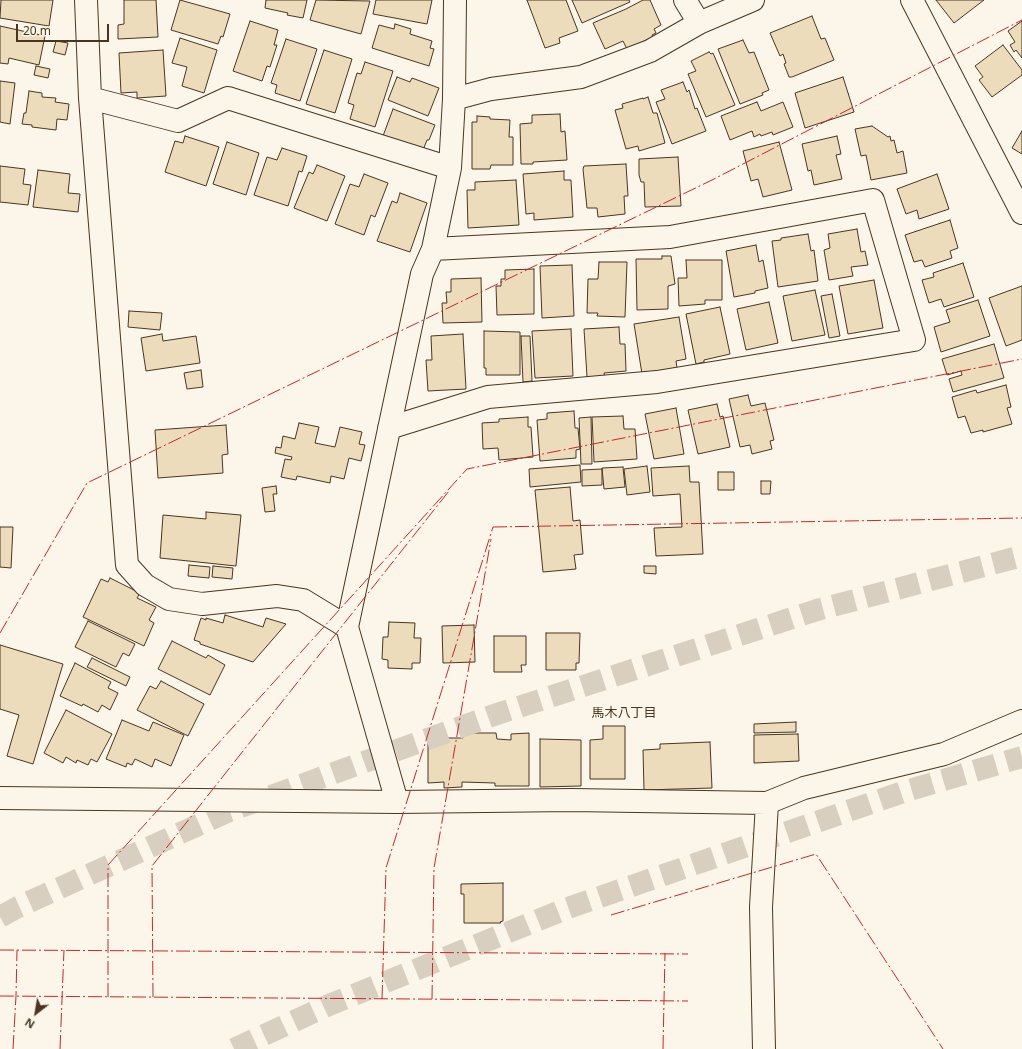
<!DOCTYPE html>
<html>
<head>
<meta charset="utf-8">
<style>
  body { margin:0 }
  #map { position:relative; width:1022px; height:1049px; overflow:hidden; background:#fbf6e9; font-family:"Noto Sans",sans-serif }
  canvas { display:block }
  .north { position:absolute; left:16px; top:993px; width:40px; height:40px; -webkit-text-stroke:3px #fbf6e9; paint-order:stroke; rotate:211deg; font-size:11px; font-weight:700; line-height:16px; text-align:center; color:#4a3520 }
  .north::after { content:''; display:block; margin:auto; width:14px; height:18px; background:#4a3520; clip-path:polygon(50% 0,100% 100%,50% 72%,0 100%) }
  .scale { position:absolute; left:16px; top:24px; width:93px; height:18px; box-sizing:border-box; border:2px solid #4a3520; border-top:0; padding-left:5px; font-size:12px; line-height:14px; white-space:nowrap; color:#4a3520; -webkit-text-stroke:3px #fbf6e9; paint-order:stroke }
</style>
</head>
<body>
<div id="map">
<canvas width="1022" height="1049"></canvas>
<div class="north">N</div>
<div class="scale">20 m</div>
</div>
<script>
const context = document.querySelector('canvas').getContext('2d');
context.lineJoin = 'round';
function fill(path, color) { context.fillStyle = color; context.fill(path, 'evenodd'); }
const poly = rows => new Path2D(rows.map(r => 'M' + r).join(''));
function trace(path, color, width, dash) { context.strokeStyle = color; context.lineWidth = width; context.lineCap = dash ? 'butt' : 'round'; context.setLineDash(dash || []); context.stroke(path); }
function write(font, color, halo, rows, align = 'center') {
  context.font = font + ' "Noto Sans","Noto Sans JP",sans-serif'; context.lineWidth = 3; context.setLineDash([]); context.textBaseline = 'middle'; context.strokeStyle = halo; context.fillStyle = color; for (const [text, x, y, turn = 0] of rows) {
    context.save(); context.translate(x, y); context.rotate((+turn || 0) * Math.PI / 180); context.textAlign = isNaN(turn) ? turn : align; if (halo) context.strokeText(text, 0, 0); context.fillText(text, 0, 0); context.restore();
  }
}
const building = poly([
  [1,0,53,0,49,26,0,18,1,0],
  [124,0,156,0,158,37,118,39,118,25,124,24,124,0],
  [180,0,230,14,223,37,221,36,218,44,171,30,180,0],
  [266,0,307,0,303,18,287,15,288,13,265,8,266,0],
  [316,0,370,1,361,34,310,20,316,0],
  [376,0,432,0,427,24,373,14,376,0],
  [527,0,566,0,578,31,559,38,560,43,545,48,527,0],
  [572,0,629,0,630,2,582,23,572,0],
  [643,0,650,0,661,25,654,29,656,33,652,35,653,37,627,49,623,41,605,49,593,23,626,9,643,0],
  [936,0,984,0,954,23,936,0],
  [812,16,821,39,825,38,834,60,792,77,789,77,784,64,786,63,783,54,780,56,770,33,812,16],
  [250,21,278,30,274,45,277,45,270,67,267,66,262,81,233,71,250,21],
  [1022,21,1022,58,1016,50,1014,52,1010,45,1015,42,1008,31,1022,21],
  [395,24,411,29,410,34,432,41,430,48,434,49,429,66,372,48,379,25,394,29,395,24],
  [0,26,45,36,39,65,9,58,8,64,0,63,0,26],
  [180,38,217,50,204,93,182,86,187,67,172,63,180,38],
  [286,39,317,49,300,101,275,93,277,85,271,83,286,39],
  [743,40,749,53,754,52,769,90,762,93,763,95,740,104,718,49,743,40],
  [56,41,68,43,65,55,53,52,56,41],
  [1003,45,1022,70,1022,75,992,97,979,80,983,77,975,66,1003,45],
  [163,50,166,96,137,98,137,92,121,93,119,53,163,50],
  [324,50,352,59,335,113,306,104,324,50],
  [709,52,711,54,713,53,735,105,706,117,688,74,696,71,691,61,709,52],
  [365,62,393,71,375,127,350,119,354,105,348,103,357,73,361,74,365,62],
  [36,66,50,69,48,78,34,75,36,66],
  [397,77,410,82,412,78,439,88,428,116,388,100,397,77],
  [843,77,854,112,805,128,795,93,843,77],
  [0,81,15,83,10,124,0,122,0,81],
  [683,82,687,92,689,90,695,109,697,108,706,131,672,144,656,102,665,99,661,90,683,82],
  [29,91,42,93,42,97,56,98,55,102,69,104,67,120,57,119,56,130,32,127,32,125,22,124,24,113,26,113,29,91],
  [648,97,653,113,657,113,665,143,639,151,638,146,626,149,615,110,623,108,622,104,643,98,643,99,648,97],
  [757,102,761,111,783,102,793,127,773,135,772,132,761,136,760,134,754,137,752,131,730,140,721,116,757,102],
  [393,109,435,125,429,140,427,140,423,150,383,136,393,109],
  [560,114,561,132,565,131,567,160,533,162,533,164,521,164,520,124,532,123,532,115,560,114],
  [477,116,490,117,490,119,510,120,509,137,513,137,513,165,491,165,490,169,472,169,472,122,477,122,477,116],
  [872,126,888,137,890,136,891,141,894,140,897,153,903,151,907,173,871,180,866,155,861,156,855,129,872,126],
  [1022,131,1022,154,1012,148,1022,131],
  [185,136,219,147,206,186,165,172,175,141,183,143,185,136],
  [837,136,841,154,836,155,842,179,814,185,811,170,808,171,802,144,837,136],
  [227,142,259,153,246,195,213,184,227,142],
  [779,142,792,190,763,197,758,179,751,181,743,151,779,142],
  [282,148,307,156,302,172,299,171,288,206,254,195,267,157,277,160,282,148],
  [678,157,681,206,645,207,644,182,641,182,639,175,639,159,678,157],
  [626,164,628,196,624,196,625,214,598,217,597,208,587,208,583,169,584,166,626,164],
  [317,165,345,176,327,221,294,208,309,172,313,174,317,165],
  [0,166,25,169,23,184,31,185,28,205,0,202,0,166],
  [38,170,70,174,68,193,80,194,78,212,33,207,38,170],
  [564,171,564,180,571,180,573,217,534,220,534,213,526,214,523,174,564,171],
  [364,174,388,183,375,217,371,215,364,235,335,224,350,184,359,187,364,174],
  [937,174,949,209,919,219,917,210,906,214,897,189,937,174],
  [516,180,519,225,468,228,467,190,475,190,475,182,516,180],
  [400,193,427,203,410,252,377,241,392,201,397,203,400,193],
  [950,220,958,248,950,251,952,258,925,267,922,260,914,262,905,235,950,220],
  [857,229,861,252,865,251,868,265,851,267,853,276,829,280,824,250,830,248,828,234,857,229],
  [808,234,811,251,814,250,818,281,778,287,772,241,781,240,781,238,808,234],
  [756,245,759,262,763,260,768,288,755,291,755,293,734,297,726,251,756,245],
  [662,256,671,256,675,284,668,286,668,309,637,310,636,259,662,259,662,256],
  [686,260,722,260,722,300,705,300,705,304,679,306,678,278,687,278,686,260],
  [599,262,627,262,625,317,597,316,598,313,587,313,588,279,598,279,599,262],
  [963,263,974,297,944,307,941,299,929,303,922,280,934,277,933,273,963,263],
  [572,265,574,316,542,318,540,266,572,265],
  [534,269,534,314,497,315,496,286,501,286,501,279,505,279,505,270,534,269],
  [481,278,482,322,443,323,442,303,447,303,446,292,451,292,451,279,481,278],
  [874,280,883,328,848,334,839,286,874,280],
  [1022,286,1022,340,1006,346,989,298,1022,286],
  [815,290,825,335,792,341,783,296,815,290],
  [832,294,840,336,829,338,821,296,832,294],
  [978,300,990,336,941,352,934,327,950,322,946,310,978,300],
  [769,302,778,343,746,350,737,309,769,302],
  [720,307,730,354,704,360,704,362,696,364,686,314,720,307],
  [129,311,162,313,160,330,128,327,129,311],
  [679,317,686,359,676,361,677,368,642,374,634,324,679,317],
  [619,327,620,344,625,344,626,371,604,373,605,377,587,377,584,329,619,327],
  [571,329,573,376,535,378,532,331,571,329],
  [484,331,520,332,520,375,486,375,486,368,484,368,484,331],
  [162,334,163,341,196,336,200,363,146,371,141,338,162,334],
  [463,334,466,389,428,391,426,360,432,360,431,336,463,334],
  [521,336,530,336,532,381,523,382,521,336],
  [994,344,1004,378,953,392,949,379,962,375,961,371,947,375,942,359,994,344],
  [201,370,203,387,187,389,184,373,201,370],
  [1006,385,1011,407,1007,408,1012,424,983,432,983,430,971,433,965,416,958,418,952,397,976,390,977,393,1006,385],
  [748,395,751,406,765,403,774,440,770,441,772,449,752,454,750,445,740,447,729,399,748,395],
  [717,404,720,417,723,416,730,447,698,454,688,410,717,404],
  [676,408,684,454,654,459,645,414,676,408],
  [574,411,575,428,578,428,580,449,576,450,576,458,540,461,537,420,547,419,547,413,574,411],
  [623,416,624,429,635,429,637,459,594,462,592,417,623,416],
  [528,417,528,427,531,427,533,457,499,460,498,448,483,449,482,423,499,422,499,419,528,417],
  [591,417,592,464,581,464,579,418,591,417],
  [299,423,319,427,315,443,335,447,340,427,362,432,359,444,365,445,361,461,349,458,344,479,331,476,330,483,297,476,296,480,281,477,285,459,291,460,292,457,275,453,276,447,281,448,283,436,295,439,299,423],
  [226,425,228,454,222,455,223,473,158,478,155,430,226,425],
  [580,465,581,482,530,487,529,469,580,465],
  [647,466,650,492,627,495,624,469,647,466],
  [689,466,690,482,699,482,703,554,656,556,654,528,682,527,680,494,653,496,651,468,689,466],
  [623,467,625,487,604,489,602,468,623,467],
  [602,469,602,485,582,486,582,470,602,469],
  [718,472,734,472,734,490,718,490,718,472],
  [761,481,771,481,770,494,761,494,761,481],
  [276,486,277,494,273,494,275,511,265,512,262,488,276,486],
  [570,487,573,521,580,520,583,554,574,555,576,569,543,572,535,490,570,487],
  [206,512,241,515,236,566,160,558,163,515,206,519,206,512],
  [0,527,13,527,11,568,0,567,0,527],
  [189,565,210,567,209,578,188,576,189,565],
  [213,566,233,568,232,579,212,577,213,566],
  [644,566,656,566,656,574,644,573,644,566],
  [110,578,140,593,137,598,156,607,149,620,154,623,144,646,83,617,101,579,108,582,110,578],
  [225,615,263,627,266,618,286,624,253,662,200,644,200,642,194,640,201,618,206,620,206,618,223,623,225,615],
  [88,621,135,644,129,656,123,653,116,667,75,647,88,621],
  [389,622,415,623,414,638,421,638,420,663,412,663,412,669,388,668,388,660,382,659,383,637,388,637,389,622],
  [474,625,475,662,443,663,442,626,474,625],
  [546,633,580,633,579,663,576,663,576,670,546,670,546,633],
  [494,636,526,636,526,665,521,665,522,672,494,672,494,636],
  [172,641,206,658,208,655,225,665,210,695,158,669,172,641],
  [0,645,63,664,33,764,7,756,19,715,0,709,0,645],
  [92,658,130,677,126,686,87,667,92,658],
  [75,663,111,682,108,688,118,693,110,710,102,705,98,712,83,704,82,706,60,696,75,663],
  [161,681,204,704,188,736,137,710,150,686,156,689,161,681],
  [66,710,112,734,97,762,91,759,88,765,77,760,76,763,66,757,63,763,44,753,66,710],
  [122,720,149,731,153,722,184,735,171,766,155,759,152,767,135,759,132,765,127,763,126,767,106,759,122,720],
  [796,722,796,732,754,733,754,724,796,722],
  [603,726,625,726,625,779,590,779,590,740,603,739,603,726],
  [462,733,496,733,497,739,511,740,511,734,529,733,529,786,495,786,495,783,462,782,462,787,444,788,444,782,428,783,428,735,445,735,445,738,463,738,462,733],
  [798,734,799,761,754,763,754,735,798,734],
  [540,739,581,740,581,786,540,787,540,739],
  [710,742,712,788,644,790,643,750,660,749,660,744,710,742],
  [503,883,503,921,500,922,501,923,464,923,464,894,461,894,461,884,503,883]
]);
fill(building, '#ecdcbc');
trace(building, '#4a3520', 1);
trace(poly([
  [0,917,18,907,227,812,491,716,817,610,1022,556],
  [234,1049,329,1005,568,908,906,791,1022,757]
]), '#d8cfc1', 22, [22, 11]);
const minor = poly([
  [86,0,90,98,127,565,145,585,169,599,202,604,277,596,303,600,347,627],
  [685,0,699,23],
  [912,0,1022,213],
  [90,98,178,121,228,98,450,168],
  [454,99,491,89,581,77,650,51,699,23,753,0],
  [389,428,488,397,657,382,914,340,873,200,670,237,433,249],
  [0,798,397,802,572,800,767,803,761,907,764,1049],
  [397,802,347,627,422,274,433,249,450,168,454,99,455,0]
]);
const tertiary = poly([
  [767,803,804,788,944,754,1022,721]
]);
trace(minor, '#4a3520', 24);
trace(tertiary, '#4a3520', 24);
trace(minor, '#fbf6e9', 22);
trace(tertiary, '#fbf6e9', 22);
trace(poly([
  [493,527,1022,518],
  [0,633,87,483,712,180,1022,20],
  [611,915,816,854,943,1049],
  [0,950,688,954],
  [0,996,688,1001],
  [108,997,108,865,467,469,1022,359],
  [153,997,152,866,449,491],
  [382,999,386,868,493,527],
  [432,999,434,868,491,539],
  [13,1049,16,996,17,950],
  [60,1049,64,950],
  [663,1049,665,953]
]), '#c62828', 1, [14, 3, 2, 3]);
write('13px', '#4a3520', '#fbf6e9', [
  ["馬木八丁目",624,713]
]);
</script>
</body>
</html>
